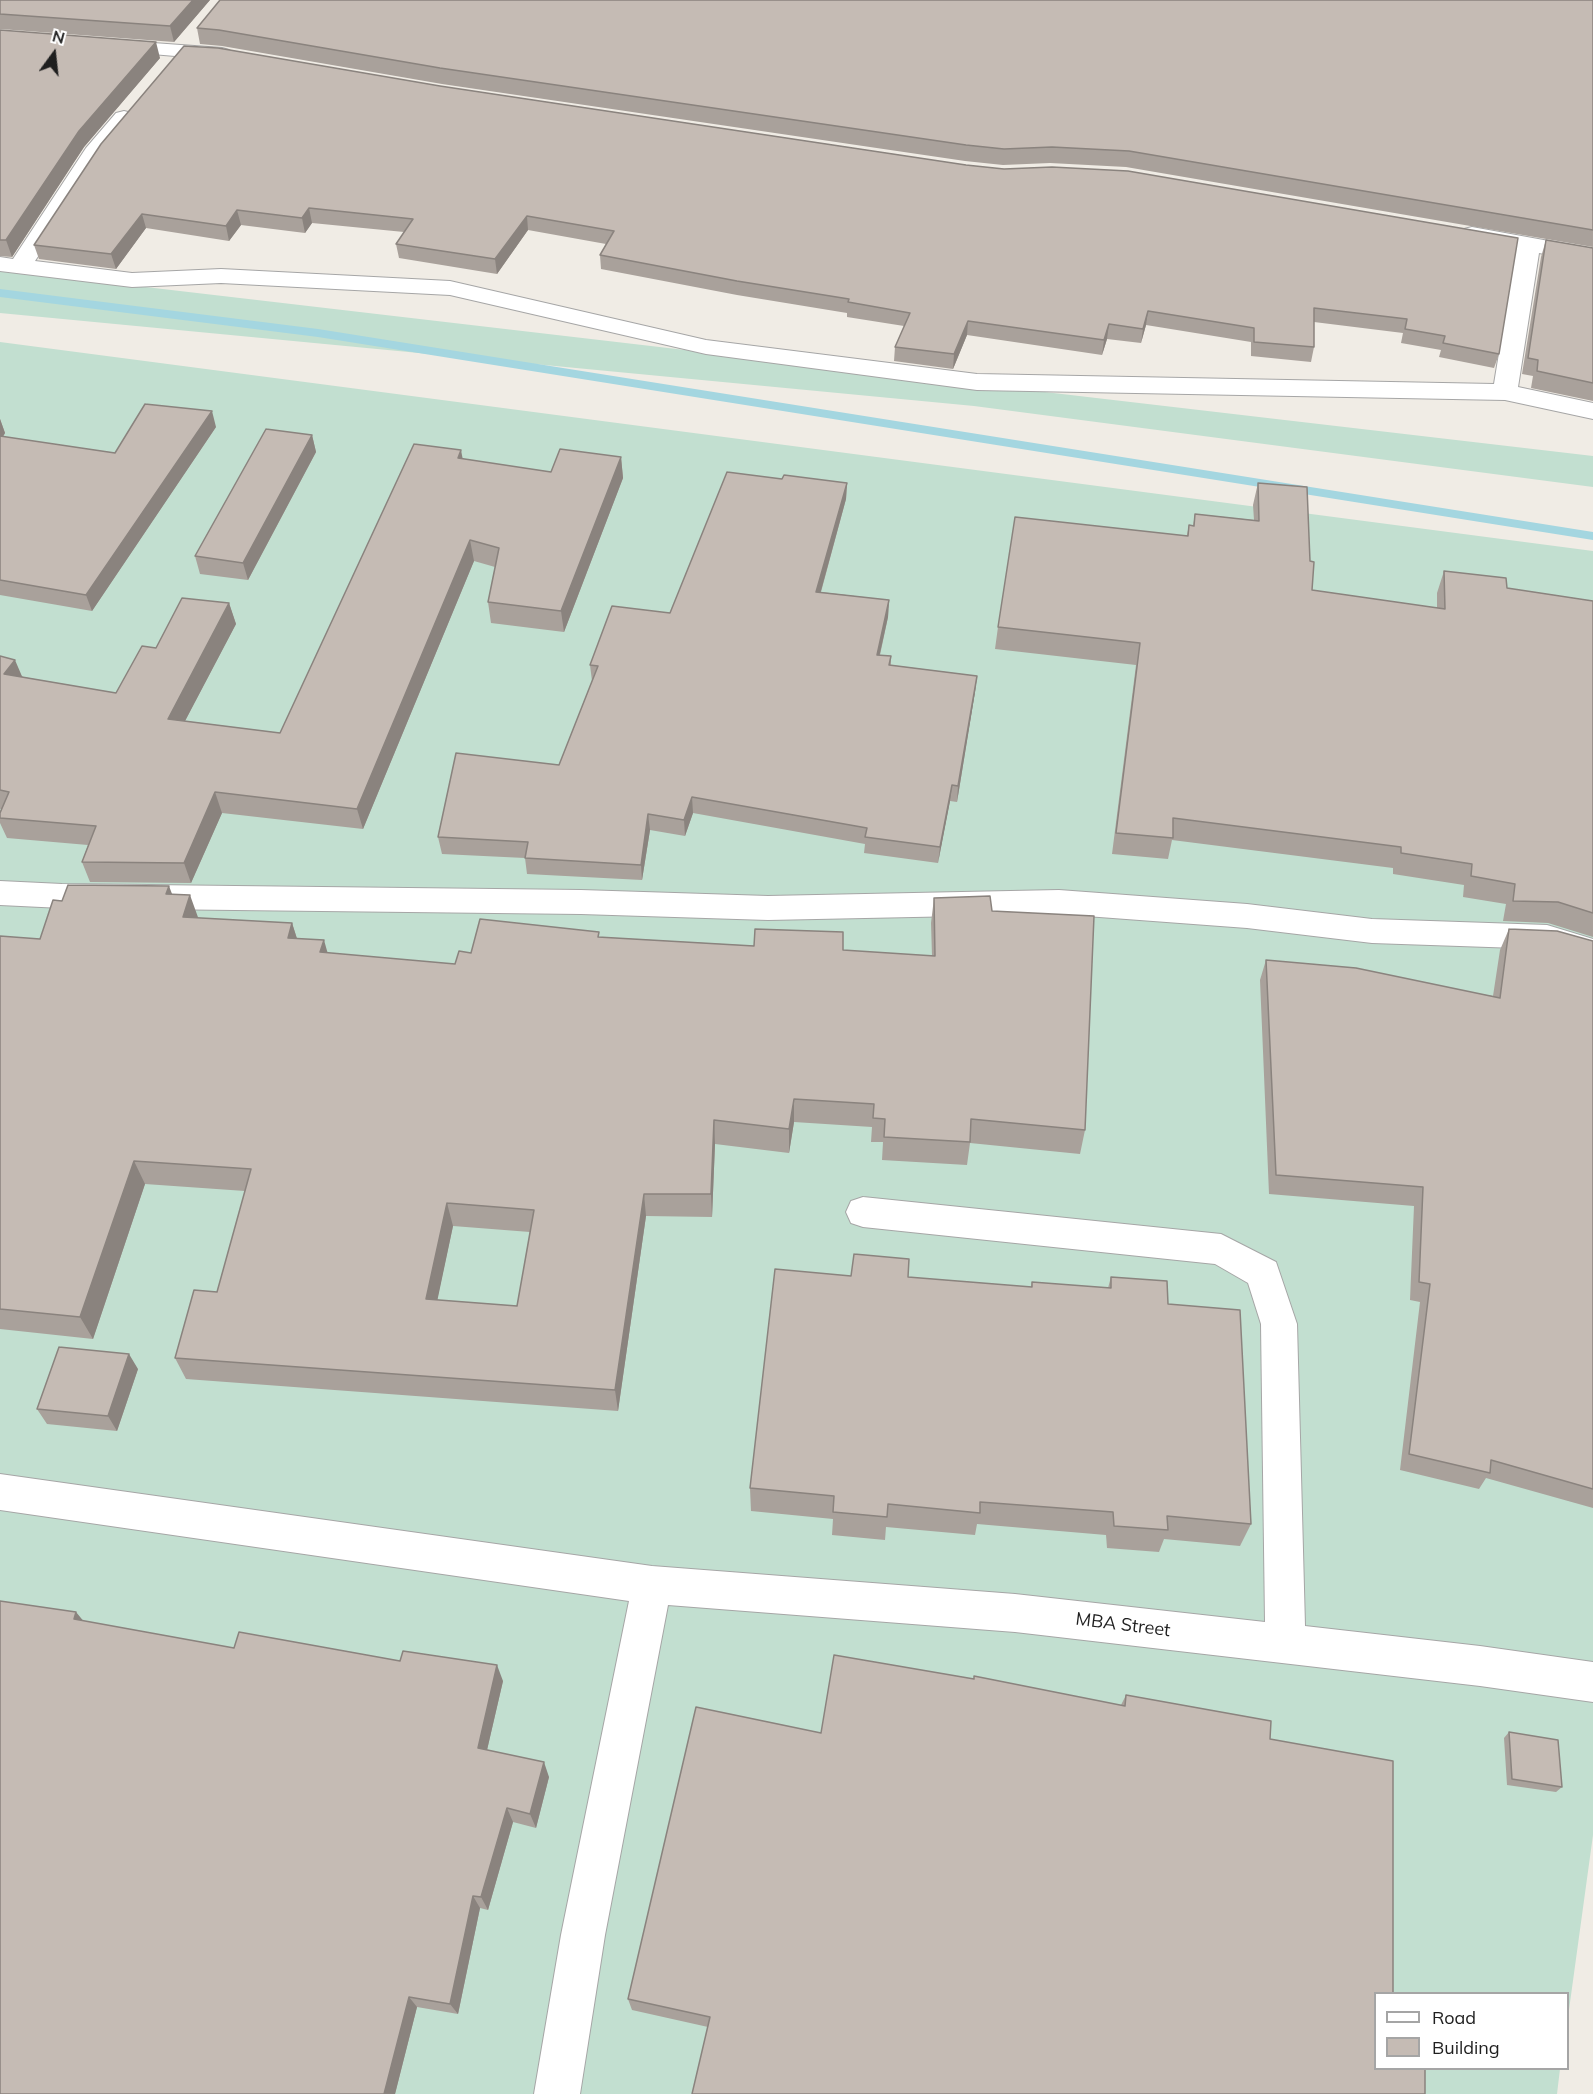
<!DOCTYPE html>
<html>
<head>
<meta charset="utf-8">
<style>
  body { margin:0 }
  #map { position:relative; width:1593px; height:2094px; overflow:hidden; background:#f0ece5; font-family:Mulish,sans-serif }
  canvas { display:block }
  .legend { position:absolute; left:1374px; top:1992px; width:195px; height:78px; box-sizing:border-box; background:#fff; border:2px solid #a5a5a5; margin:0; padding:8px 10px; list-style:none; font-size:18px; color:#1f1f1f }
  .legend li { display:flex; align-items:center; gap:12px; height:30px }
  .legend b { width:30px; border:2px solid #a5a5a5 }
  .north { position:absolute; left:24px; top:24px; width:60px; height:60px; -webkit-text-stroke:4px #fff; paint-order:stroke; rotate:15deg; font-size:16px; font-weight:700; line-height:24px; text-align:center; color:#1f1f1f }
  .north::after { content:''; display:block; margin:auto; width:21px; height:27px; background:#1f1f1f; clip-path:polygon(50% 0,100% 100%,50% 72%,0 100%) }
</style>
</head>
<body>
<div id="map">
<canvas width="1593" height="2094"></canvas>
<ul class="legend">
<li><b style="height:8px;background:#fff"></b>Road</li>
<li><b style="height:16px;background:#c5bbb4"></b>Building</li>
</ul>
<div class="north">N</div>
</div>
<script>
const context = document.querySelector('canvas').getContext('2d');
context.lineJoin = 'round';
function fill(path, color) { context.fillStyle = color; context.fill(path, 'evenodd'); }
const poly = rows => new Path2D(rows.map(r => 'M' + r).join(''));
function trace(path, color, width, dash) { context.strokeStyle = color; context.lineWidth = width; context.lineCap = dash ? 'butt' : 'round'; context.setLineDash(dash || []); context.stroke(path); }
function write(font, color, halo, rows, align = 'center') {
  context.font = font + ' Mulish,sans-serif'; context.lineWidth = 4.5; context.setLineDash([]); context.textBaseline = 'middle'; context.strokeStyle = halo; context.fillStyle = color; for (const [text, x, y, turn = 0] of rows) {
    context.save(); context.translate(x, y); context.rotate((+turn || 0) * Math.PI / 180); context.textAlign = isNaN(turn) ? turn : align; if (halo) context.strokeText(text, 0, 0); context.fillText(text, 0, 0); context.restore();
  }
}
fill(poly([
  [0,270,1593,456,1593,487,974,406,0,313],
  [0,342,1593,551,1593,1835,1568,2017,1568,1994,1376,1994,1376,2068,1560,2069,1557,2094,0,2094]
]), '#c2dfd0');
fill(poly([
  [0,289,318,329,1593,532,1593,540,318,337,0,297,0,289]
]), '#a4d6e0');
const minor = poly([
  [112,40,222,48,229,50,233,54,229,58,222,60,105,50,102,46,105,42,112,40],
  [124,111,132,113,135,118,103,157,35,261,132,273,221,269,450,281,706,340,977,374,1494,384,1516,249,1464,239,1460,234,1464,229,1472,227,1593,249,1593,263,1539,253,1518,387,1593,403,1593,419,1505,400,977,390,706,354,450,295,221,283,132,287,0,271,0,257,13,259,86,148,116,113,124,111],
  [0,881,62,884,581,890,768,896,1059,890,1247,904,1372,919,1547,925,1593,939,1593,963,1547,949,1372,943,1247,928,1059,914,768,920,581,914,62,908,0,905,0,881],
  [863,1197,1221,1234,1276,1262,1297,1324,1305,1626,1480,1646,1593,1662,1593,1702,1480,1686,1015,1632,668,1605,605,1935,580,2094,534,2094,561,1935,629,1601,0,1510,0,1474,652,1566,1015,1594,1265,1622,1261,1324,1248,1283,1215,1264,863,1227,851,1223,846,1212,851,1201,863,1197]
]);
trace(minor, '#a6a6a6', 2);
fill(minor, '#fff');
fill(poly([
  [0,0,210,0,174,42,0,29],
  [1593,0,1593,247,1126,167,1050,163,1003,165,965,161,442,84,222,46,200,44,197,28],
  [0,30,160,58,84,147,12,257,0,256],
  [440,86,966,165,1004,169,1052,167,1499,354,1494,368,1439,357,1441,350,1401,343,1403,333,1314,322,1314,347,1311,362,1251,356,1251,342,1146,325,1141,343,1107,339,1102,355,967,335,953,369,894,361,895,347,904,326,847,317,847,313,737,295,601,269,600,255,606,244,528,230,497,274,399,258,396,244,404,232,312,223,305,233,241,225,229,241,146,228,116,269,39,259,34,245],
  [1546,240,1593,248,1593,401,1531,388,1533,376,1522,374,1541,257],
  [0,419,5,433,3,437,115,453,216,427,92,611,0,595],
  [312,435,316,452,248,580,200,574,195,556],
  [621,457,623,478,564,632,491,623,488,602,495,567,474,561,363,829,222,813,191,883,90,882,82,862,88,845,7,838,0,823,0,813,1,809,0,809,0,656,23,677,116,693,156,648,229,603,236,624,185,721,280,733,463,459,551,472],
  [782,479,847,483,846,499,821,592,889,600,888,617,880,655,891,656,891,665,977,676,975,692,957,802,950,801,938,863,864,853,865,844,693,813,685,836,650,830,642,880,527,874,525,858,442,854,438,837,559,765,592,681,590,665,670,613],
  [1258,483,1310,561,1312,590,1437,608,1437,593,1444,571,1507,588,1593,601,1593,937,1548,923,1503,921,1506,904,1463,897,1464,885,1393,874,1393,868,1172,840,1168,859,1112,854,1136,665,995,649,998,627,1187,535,1189,525,1193,526,1195,514,1254,520,1253,505],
  [172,894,198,918,292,923,297,939,327,953,455,964,471,953,600,937,932,956,931,923,934,898,992,911,1085,1130,1080,1154,970,1143,967,1165,882,1160,883,1142,871,1142,872,1127,794,1122,789,1153,715,1144,712,1217,646,1216,618,1411,186,1379,175,1358,217,1292,245,1191,145,1184,93,1339,0,1329,0,936,40,939,62,901],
  [453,1226,530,1232,517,1306,437,1300],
  [1509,929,1593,941,1593,1508,1486,1478,1479,1489,1400,1470,1420,1302,1410,1300,1414,1206,1269,1194,1260,980,1266,960,1493,996,1500,950],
  [851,1276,908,1277,1031,1287,1032,1282,1108,1288,1111,1277,1168,1304,1251,1524,1240,1546,1164,1539,1159,1552,1107,1548,1106,1535,977,1524,975,1535,886,1527,885,1540,832,1535,833,1519,751,1511,750,1488],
  [138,1369,117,1431,47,1424,37,1409],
  [83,1621,234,1648,503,1681,487,1750,549,1777,536,1828,513,1822,488,1910,480,1908,458,2014,417,2007,395,2094,0,2094],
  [1126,1695,1271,1721,708,2027,632,2010,628,1999,821,1733,1121,1705],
  [1509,1732,1562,1787,1556,1792,1507,1785,1504,1738]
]), '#a9a19b');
fill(poly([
  [193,0,210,0,174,42,170,26],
  [156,42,160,58,84,147,12,257,6,240,79,131],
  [309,208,312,223,305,233,302,218],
  [237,210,241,225,229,241,226,226],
  [142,214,146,228,116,269,111,254],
  [527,216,528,230,497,274,495,259],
  [1148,311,1146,325,1141,343,1143,329],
  [968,321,967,335,953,369,954,354],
  [1109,324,1107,339,1102,355,1104,340],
  [212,411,216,427,92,611,86,595],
  [0,419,5,433,0,441],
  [312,435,316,452,248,580,243,563],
  [461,450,465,471,458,458],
  [621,457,623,478,564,632,561,611],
  [847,483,846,499,816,609,816,592],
  [470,540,474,561,363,829,357,809],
  [889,600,888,617,876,671,877,655],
  [229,603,236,624,175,740,168,719],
  [15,660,24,681,4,674],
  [977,676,975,692,957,802,958,786],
  [952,785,950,801,938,863,940,847],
  [215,792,222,813,191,883,184,863],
  [692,797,693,813,685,836,684,820],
  [648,814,650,830,642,880,641,865],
  [169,886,179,912,166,894],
  [190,895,199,920,183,917],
  [292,923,300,948,288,938],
  [324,940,331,965,320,952],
  [794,1099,794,1122,789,1153,789,1129],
  [714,1120,715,1144,712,1217,711,1194],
  [134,1161,145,1184,93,1339,80,1317],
  [644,1194,646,1216,618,1411,615,1390],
  [447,1203,453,1226,433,1321,426,1299],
  [129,1354,138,1369,117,1431,108,1416],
  [76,1612,90,1629,74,1619],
  [497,1665,503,1681,484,1763,478,1748],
  [544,1762,549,1777,536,1828,530,1814],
  [507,1808,513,1822,488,1910,481,1897],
  [473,1896,480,1908,458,2014,450,2004],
  [409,1997,417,2007,395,2094,384,2094]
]), '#8a837e');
const building = poly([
  [0,0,193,0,170,26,0,14,0,0],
  [220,0,1593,0,1593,230,1129,151,1052,147,1004,149,966,145,440,68,219,30,197,28,220,0],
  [0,30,156,42,79,131,6,240,0,240,0,30],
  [184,46,218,48,440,86,966,165,1004,169,1052,167,1128,171,1518,238,1499,354,1443,343,1445,336,1405,329,1407,319,1314,308,1314,347,1254,342,1254,328,1148,311,1143,329,1109,324,1104,340,968,321,954,354,895,347,910,313,848,302,849,299,737,281,600,255,614,231,527,216,495,259,396,244,413,219,309,208,302,218,237,210,226,226,142,214,111,254,34,245,101,144,184,46],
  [1546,240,1593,248,1593,383,1537,371,1538,360,1528,358,1546,240],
  [145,404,212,411,86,595,0,580,0,436,115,453,145,404],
  [266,429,312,435,243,563,195,556,266,429],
  [414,444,461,450,458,458,551,472,560,449,621,457,561,611,488,602,499,548,470,540,357,809,215,792,184,863,82,862,96,826,0,818,0,813,9,792,0,790,0,656,15,660,4,674,116,693,142,646,156,648,182,598,229,603,168,719,280,733,414,444],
  [727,472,782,479,784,475,847,483,816,592,889,600,877,655,891,656,889,665,977,676,958,786,952,785,940,847,865,837,867,828,692,797,684,820,648,814,641,865,525,858,528,842,438,837,456,753,559,765,598,666,590,665,612,606,670,613,727,472],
  [1258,483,1307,487,1310,561,1314,562,1312,590,1445,609,1444,571,1506,578,1507,588,1593,601,1593,913,1558,902,1513,901,1515,884,1471,876,1472,864,1401,853,1401,847,1173,818,1173,838,1116,833,1140,643,998,627,1015,517,1188,536,1189,525,1194,526,1195,514,1259,521,1258,483],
  [68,885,169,886,166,894,190,895,183,917,292,923,288,938,324,940,320,952,455,964,459,951,471,953,480,919,599,932,598,937,754,946,755,929,843,932,843,950,935,956,934,898,990,896,992,911,1094,916,1085,1130,971,1119,970,1142,884,1137,885,1119,873,1118,874,1104,794,1099,789,1129,714,1120,711,1194,644,1194,615,1390,175,1358,194,1290,217,1292,251,1169,134,1161,80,1317,0,1309,0,936,40,939,53,900,62,901,68,885],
  [447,1203,534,1210,517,1306,426,1299,447,1203],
  [1509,929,1557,931,1593,941,1593,1489,1491,1460,1490,1473,1409,1454,1430,1284,1419,1282,1423,1187,1276,1175,1266,960,1356,968,1500,998,1509,929],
  [854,1254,909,1259,908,1277,1032,1287,1032,1282,1111,1288,1111,1277,1167,1281,1168,1304,1240,1310,1251,1524,1167,1516,1168,1530,1114,1526,1113,1512,980,1502,980,1513,888,1504,887,1517,833,1512,834,1496,750,1488,775,1269,851,1276,854,1254],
  [59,1347,129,1354,108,1416,37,1409,59,1347],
  [0,1601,76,1612,74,1619,234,1648,239,1632,400,1661,403,1651,497,1665,478,1748,544,1762,530,1814,507,1808,481,1897,473,1896,450,2004,409,1997,384,2094,0,2094,0,1601],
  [834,1655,974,1679,974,1676,1125,1706,1126,1695,1271,1721,1270,1739,1393,1761,1393,1994,1376,1994,1376,2068,1425,2068,1425,2094,692,2094,710,2017,628,1999,696,1707,821,1733,834,1655],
  [1509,1732,1558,1740,1562,1787,1512,1779,1509,1732]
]);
fill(building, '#c5bbb4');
trace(building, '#8a837e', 1.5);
write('18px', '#1f1f1f', '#fff', [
  ["MBA Street",1123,1625,7]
]);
</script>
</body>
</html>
